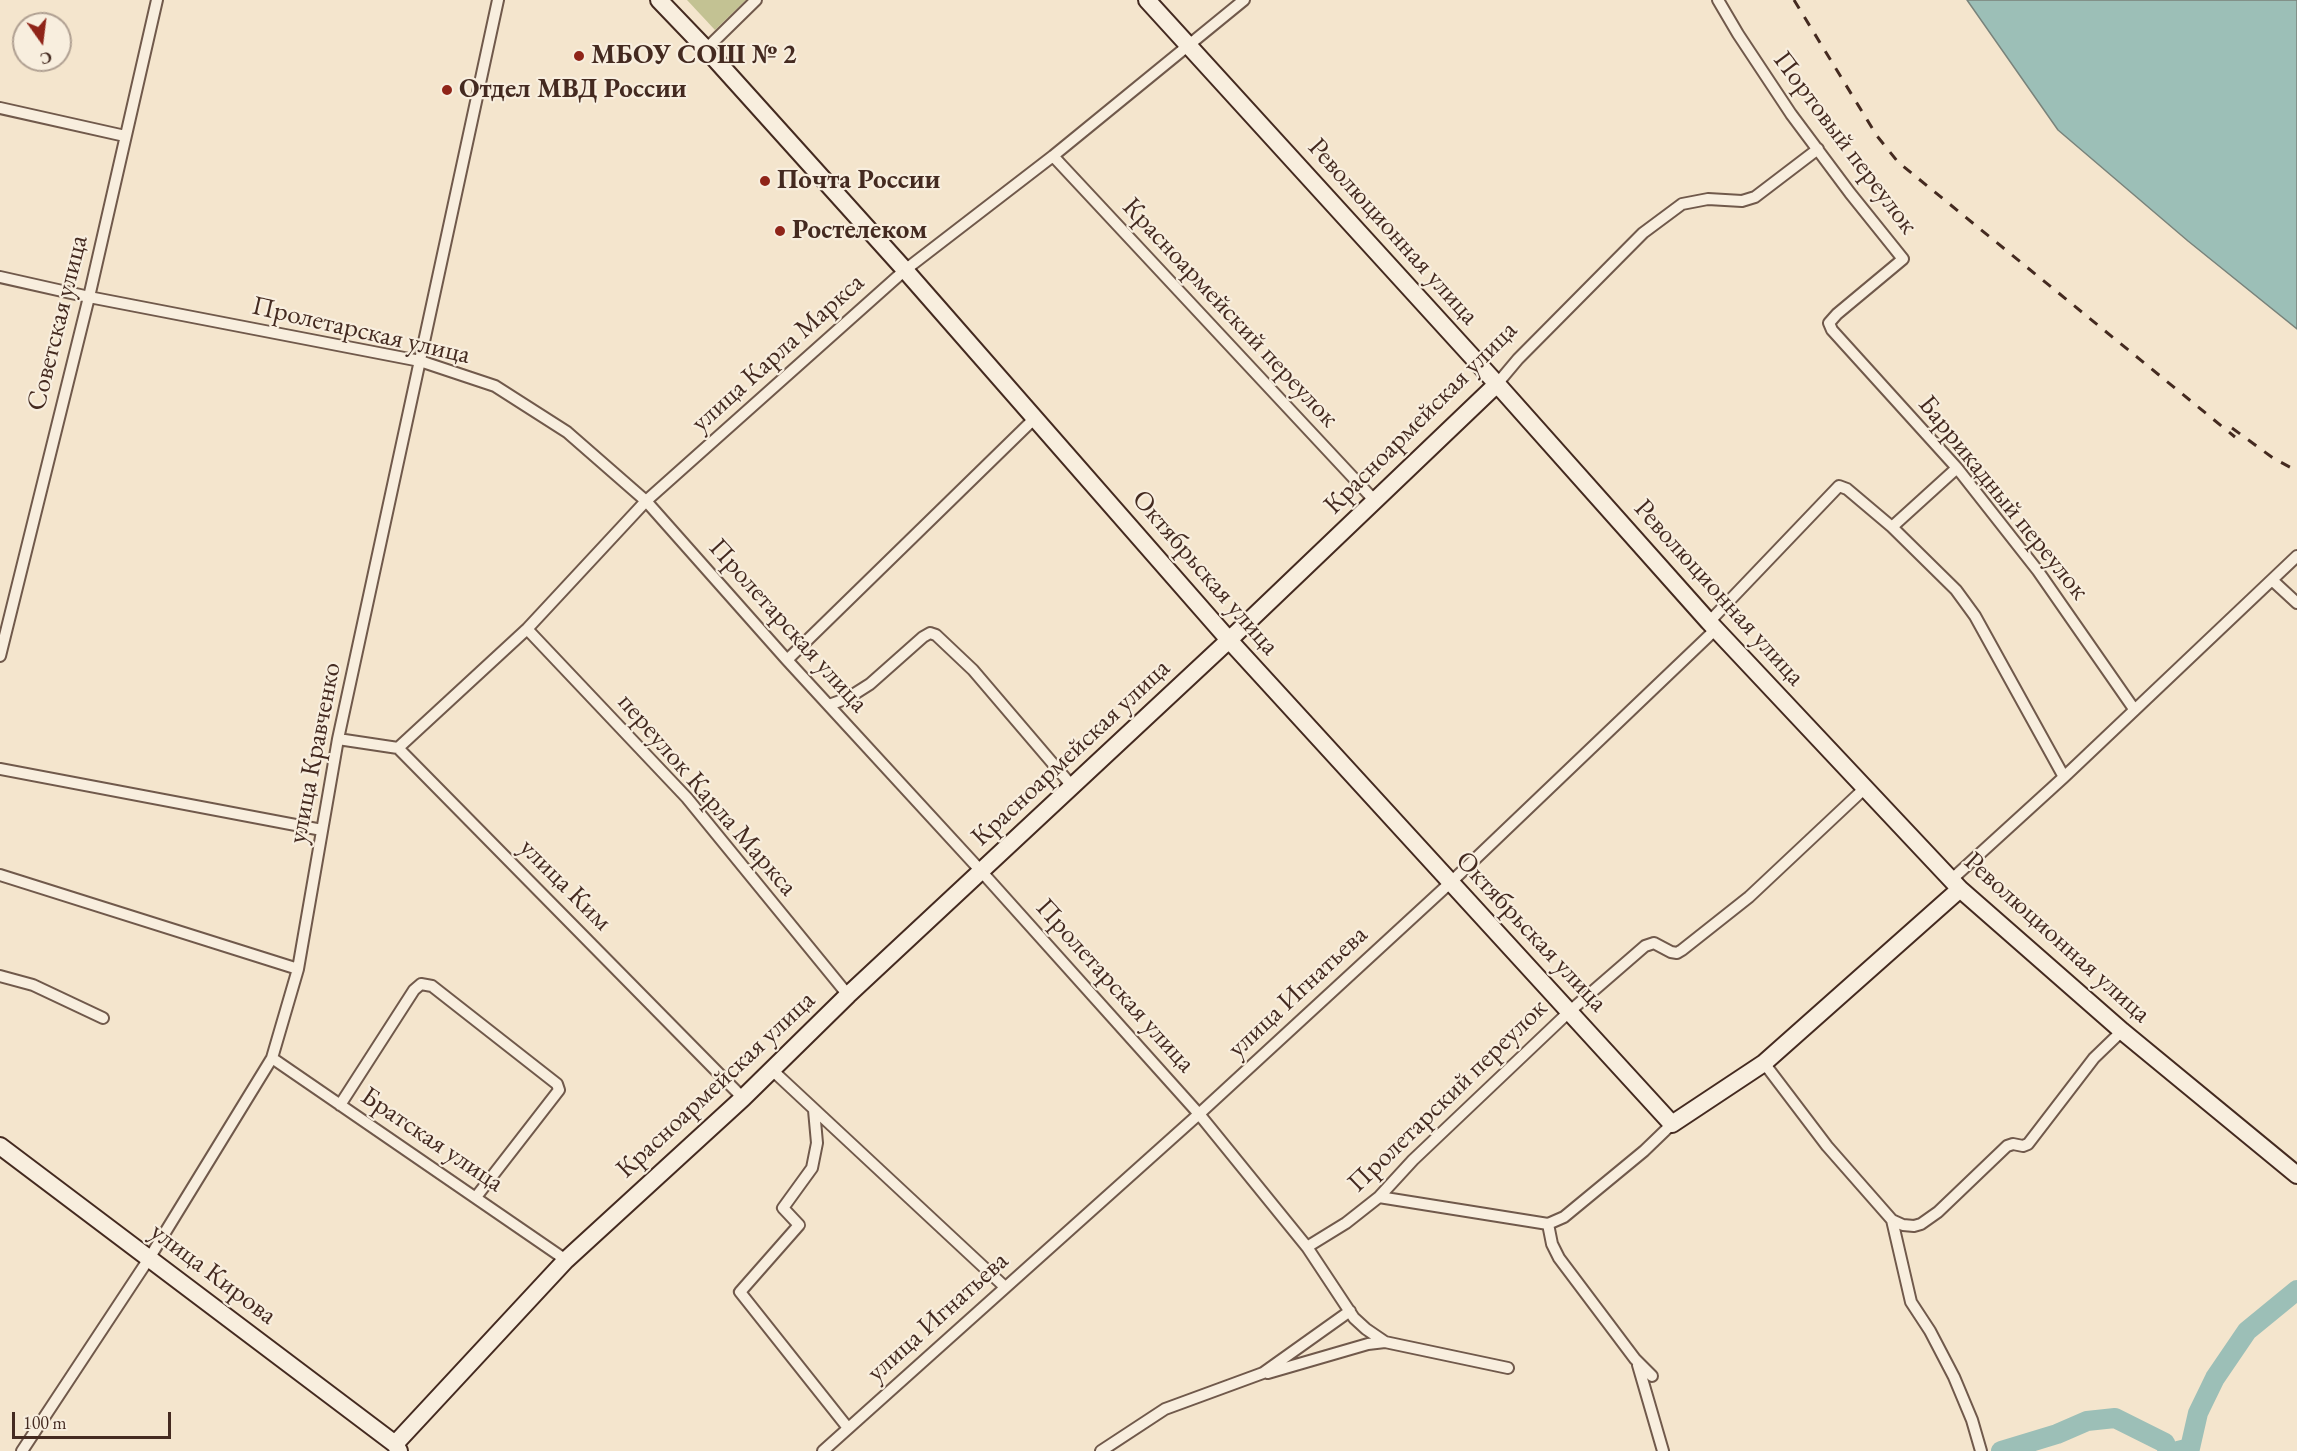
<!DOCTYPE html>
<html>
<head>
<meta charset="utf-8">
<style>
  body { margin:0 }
  #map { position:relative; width:2297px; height:1451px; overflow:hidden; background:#f4e5cd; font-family:"EB Garamond",serif }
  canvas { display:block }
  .north { position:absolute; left:12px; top:12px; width:60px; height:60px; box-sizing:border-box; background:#f8eede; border:2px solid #b0a092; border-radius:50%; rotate:166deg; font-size:16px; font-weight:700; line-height:24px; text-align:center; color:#442a20 }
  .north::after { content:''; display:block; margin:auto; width:21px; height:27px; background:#8f2418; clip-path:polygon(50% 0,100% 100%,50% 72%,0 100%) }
  .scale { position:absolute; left:12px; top:1412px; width:159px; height:27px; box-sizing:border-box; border:3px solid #442a20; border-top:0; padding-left:8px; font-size:18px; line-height:21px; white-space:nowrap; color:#442a20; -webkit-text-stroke:4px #f8eede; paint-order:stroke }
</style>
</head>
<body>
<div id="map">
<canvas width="2297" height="1451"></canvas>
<div class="north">С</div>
<div class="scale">100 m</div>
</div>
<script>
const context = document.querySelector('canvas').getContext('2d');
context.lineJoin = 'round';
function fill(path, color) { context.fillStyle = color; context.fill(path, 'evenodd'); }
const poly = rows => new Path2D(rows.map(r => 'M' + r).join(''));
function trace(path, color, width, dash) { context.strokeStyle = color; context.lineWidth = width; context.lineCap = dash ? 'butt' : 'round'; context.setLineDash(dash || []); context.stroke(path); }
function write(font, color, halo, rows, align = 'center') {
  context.font = font + ' "EB Garamond",serif'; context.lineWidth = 4.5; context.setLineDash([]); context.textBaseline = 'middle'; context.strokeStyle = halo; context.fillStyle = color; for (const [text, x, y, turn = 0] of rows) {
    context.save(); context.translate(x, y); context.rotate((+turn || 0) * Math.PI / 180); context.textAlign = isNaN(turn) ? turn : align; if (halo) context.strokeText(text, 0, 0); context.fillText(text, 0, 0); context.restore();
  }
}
fill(poly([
  [687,0,746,0,715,30]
]), '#c3c293');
const water = poly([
  [1967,0,2297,0,2297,329,2188,241,2058,130,1967,0]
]);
fill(water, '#9cbfb7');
trace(water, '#79837b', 1.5);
trace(poly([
  [2001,1451,2057,1434,2087,1421,2115,1418,2165,1443,2168,1451],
  [2178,1451,2190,1448,2198,1413,2215,1378,2247,1331,2297,1290]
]), '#9cbfb7', 20);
const street = poly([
  [1718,0,1738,34,1791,114,1850,193,1903,259,1837,314,1829,323,1832,330,1957,468,2038,571,2134,709],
  [706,49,756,0],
  [0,108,125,136],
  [1053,156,1375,501],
  [0,277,89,297,420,361,495,386,567,432,646,501,787,660,981,871,1199,1114,1307,1247,1354,1318,1366,1329,1385,1342],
  [1497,384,1518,359,1643,233,1682,204,1708,199,1742,201,1755,197,1818,149],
  [1892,527,1957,468],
  [2272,580,2297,603],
  [1709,622,1839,486,1847,489,1892,527,1956,590,1975,616,2064,777],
  [527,629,687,798,848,995],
  [0,656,89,297,157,0],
  [787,660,1035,418],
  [829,705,848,698,870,684,923,637,930,633,936,635,973,670,1072,786],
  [338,739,398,748,743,1098],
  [398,748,527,629,646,501,905,270,1053,156,1244,0],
  [0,769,322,830],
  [0,875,298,969],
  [1951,880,2064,777,2297,556],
  [0,976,33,985,103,1018],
  [272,1058,566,1260],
  [1764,1063,1827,1146,1892,1220,1903,1225,1914,1226,1921,1224,1938,1212,2007,1146,2013,1144,2023,1146,2028,1144,2094,1058,2122,1031],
  [771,1069,1005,1287],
  [340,1105,414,990,421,984,432,986,557,1084,559,1090,476,1197],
  [814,1110,817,1143,812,1168,783,1208,799,1225,740,1292,848,1428],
  [1379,1197,1548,1224,1564,1217,1644,1151,1672,1124],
  [1892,1220,1911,1302,1930,1331,1954,1377,1972,1420,1981,1451],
  [1548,1224,1552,1244,1559,1258,1635,1359,1652,1376],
  [1307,1247,1346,1223,1379,1197,1413,1160,1570,1011,1645,946,1654,943,1671,952,1677,953,1682,950,1749,897,1864,789],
  [1638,1365,1663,1451],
  [1268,1373,1368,1344,1385,1342,1508,1368],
  [22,1451,150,1257,272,1058,298,969,338,739,498,0],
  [823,1451,1199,1114,1450,883,1716,629],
  [1101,1451,1165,1409,1263,1373,1350,1311]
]);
const secondary = poly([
  [659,0,706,49,905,270,1229,640,1672,1124,1764,1063,1960,889],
  [1147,0,1497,384,1709,622,1960,889,2122,1031,2297,1175],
  [0,1146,395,1444,399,1451],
  [395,1444,566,1260,743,1098,848,995,1229,640,1497,384]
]);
trace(street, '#70594b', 14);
trace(secondary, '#442a20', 20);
trace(street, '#f8eede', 10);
trace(secondary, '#f8eede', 16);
trace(poly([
  [1794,0,1877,136,1898,162,2235,437],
  [2232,428,2273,458,2297,471]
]), '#442a20', 3, [10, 10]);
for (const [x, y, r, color] of [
  [579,56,6,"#8f2418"],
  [447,90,6,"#8f2418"],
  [765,181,6,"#8f2418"],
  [780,231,6,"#8f2418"]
]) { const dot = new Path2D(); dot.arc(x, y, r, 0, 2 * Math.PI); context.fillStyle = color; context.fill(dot); trace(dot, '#f8eede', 2); }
write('bold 27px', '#442a20', '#f8eede', [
  ["МБОУ СОШ № 2",591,56],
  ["Отдел МВД России",459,90],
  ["Почта России",777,181],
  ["Ростелеком",792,231]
], 'left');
write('27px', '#442a20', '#f8eede', [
  ["Портовый переулок",1845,143,53],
  ["Революционная улица",1393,232,48],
  ["Красноармейский переулок",1230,313,47],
  ["Советская улица",58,323,-76],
  ["Пролетарская улица",361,331,13],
  ["улица Карла Маркса",778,353,-42],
  ["Красноармейская улица",1421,418,-45],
  ["Баррикадный переулок",2003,498,51],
  ["Октябрьская улица",1205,573,49],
  ["Революционная улица",1719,593,48],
  ["Пролетарская улица",788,626,48],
  ["улица Кравченко",315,753,-79],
  ["Красноармейская улица",1071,753,-43],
  ["переулок Карла Маркса",707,795,49],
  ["улица Ким",565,885,45],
  ["Октябрьская улица",1531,932,47],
  ["Революционная улица",2057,938,42],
  ["Пролетарская улица",1115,986,48],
  ["улица Игнатьева",1298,992,-43],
  ["Красноармейская улица",716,1085,-43],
  ["Пролетарский переулок",1448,1096,-44],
  ["Братская улица",432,1140,34],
  ["улица Кирова",213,1274,37],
  ["улица Игнатьева",938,1317,-42]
]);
</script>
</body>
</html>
